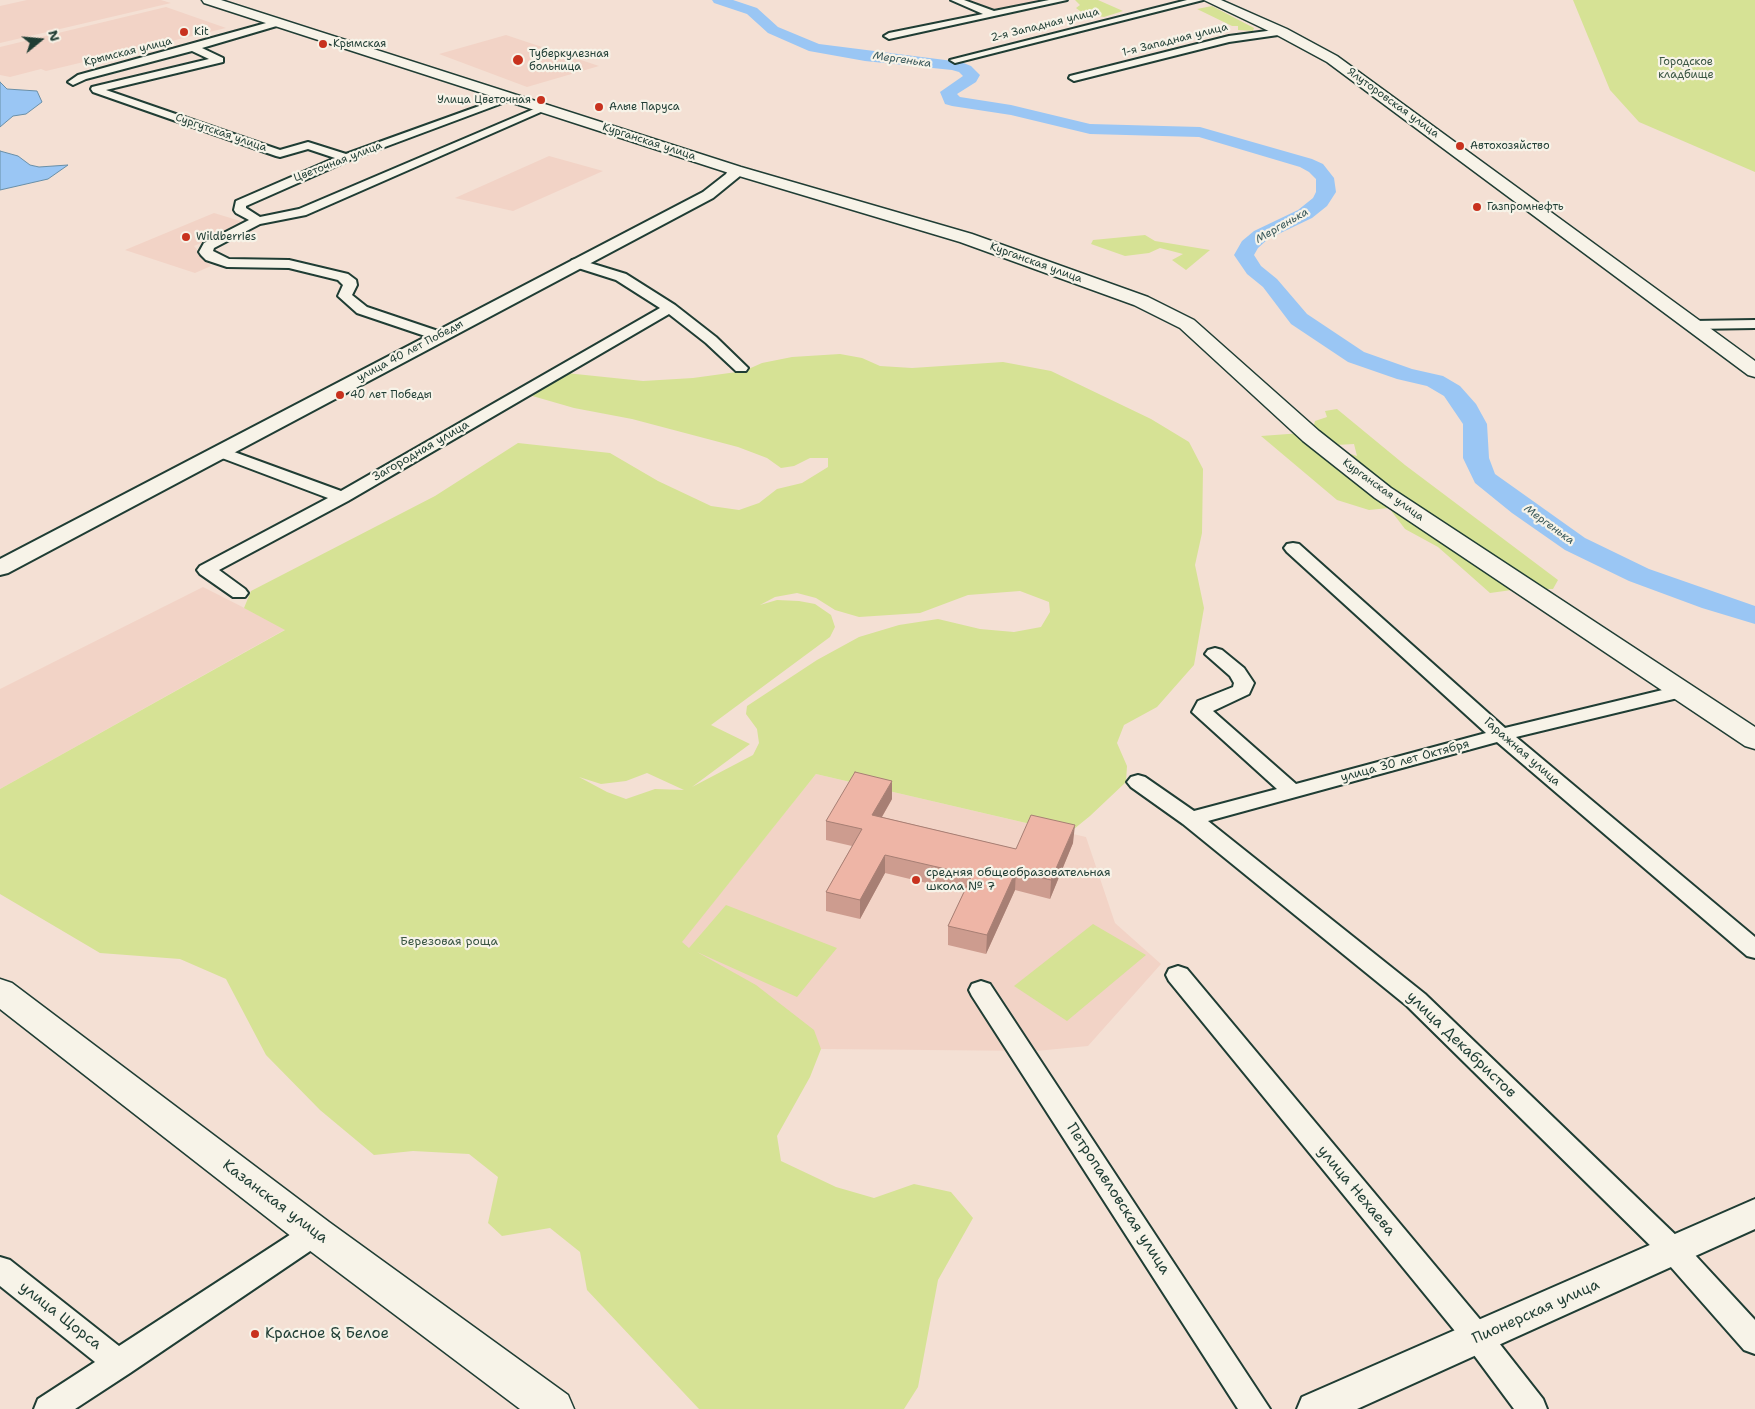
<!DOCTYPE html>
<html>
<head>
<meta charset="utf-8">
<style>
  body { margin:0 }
  #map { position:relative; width:1755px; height:1409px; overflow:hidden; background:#f4e0d4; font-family:"Shantell Sans",sans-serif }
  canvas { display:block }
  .north { position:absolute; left:15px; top:15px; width:50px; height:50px; -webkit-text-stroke:4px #f7f3e8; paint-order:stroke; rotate:73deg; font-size:14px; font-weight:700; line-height:20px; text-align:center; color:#1f3d34 }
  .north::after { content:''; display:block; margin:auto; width:18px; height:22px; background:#1f3d34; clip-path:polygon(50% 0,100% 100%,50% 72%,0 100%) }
</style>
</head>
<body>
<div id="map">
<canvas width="1755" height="1409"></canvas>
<div class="north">N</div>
</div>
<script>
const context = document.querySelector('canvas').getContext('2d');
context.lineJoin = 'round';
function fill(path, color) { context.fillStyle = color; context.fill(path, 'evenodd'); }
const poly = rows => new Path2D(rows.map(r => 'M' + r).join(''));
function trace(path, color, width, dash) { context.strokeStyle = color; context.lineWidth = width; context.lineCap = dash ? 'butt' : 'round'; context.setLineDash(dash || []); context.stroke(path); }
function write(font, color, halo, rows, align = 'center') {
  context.font = font + ' "Shantell Sans",sans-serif'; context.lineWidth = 4.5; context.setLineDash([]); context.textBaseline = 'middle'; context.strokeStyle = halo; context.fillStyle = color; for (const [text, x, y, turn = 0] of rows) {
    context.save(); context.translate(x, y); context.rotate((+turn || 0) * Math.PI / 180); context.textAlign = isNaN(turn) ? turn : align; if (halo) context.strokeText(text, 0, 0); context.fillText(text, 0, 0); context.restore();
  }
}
fill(poly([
  [27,0,161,0,171,3,0,43,0,6],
  [963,0,1053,0,995,12],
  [166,7,226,28,46,71,41,69,10,77,0,75,0,47],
  [506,35,599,66,527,87,439,54],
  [549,156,603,171,513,211,455,198],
  [214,213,247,223,194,246,211,266,195,273,125,250],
  [203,587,286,629,0,789,0,689],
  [816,774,1086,837,1115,923,1161,964,1088,1046,1036,1051,821,1049,676,948]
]), '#f2d3c6');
fill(poly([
  [1075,0,1098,0,1123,11,1104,17,1084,14,1076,8,1080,5],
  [1573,0,1755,0,1755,172,1639,122,1610,90],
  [1212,6,1254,28,1253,31,1238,30,1238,26,1232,26,1197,9],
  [1145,235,1155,241,1210,250,1186,270,1172,260,1183,254,1160,248,1149,253,1125,256,1091,244,1093,240],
  [840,354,862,358,880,366,912,368,1003,362,1051,371,1151,419,1189,442,1203,469,1202,533,1195,565,1204,608,1194,665,1157,707,1124,725,1117,743,1127,766,1126,782,1090,816,1069,833,816,774,682,942,689,948,726,905,837,948,797,997,697,952,756,985,814,1030,821,1049,810,1077,777,1136,781,1161,836,1187,874,1198,914,1184,951,1192,973,1218,938,1280,918,1387,904,1409,699,1409,587,1290,580,1252,550,1228,502,1236,488,1223,498,1177,469,1154,413,1151,374,1155,320,1110,266,1055,226,979,180,959,100,953,0,894,0,789,285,630,244,608,251,591,435,496,518,443,610,453,658,481,711,506,739,510,759,503,777,489,802,483,828,467,828,458,810,458,794,466,781,468,767,458,738,447,632,419,574,408,529,395,566,373,643,381,693,378,744,371,762,363,792,357],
  [1020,591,1049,602,1050,612,1041,627,1014,632,980,629,938,619,899,625,859,637,817,660,747,706,746,714,757,729,759,743,753,755,692,787,750,744,711,725,830,637,835,627,831,615,815,604,799,601,777,600,760,605,775,597,797,593,816,598,835,610,859,617,920,613,968,595],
  [647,773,684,790,655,789,626,799,607,792,579,777,601,784,626,781],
  [1337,409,1405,465,1558,580,1553,589,1519,589,1490,593,1438,547,1405,529,1389,508,1369,510,1337,500,1261,436,1302,433,1312,442,1357,456,1354,444,1336,445,1311,436,1315,421,1327,417,1325,411],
  [1093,924,1146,955,1067,1021,1014,986]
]), '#d6e295');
const water = poly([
  [0,82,7,89,37,91,42,102,26,114,13,116,0,127,0,82],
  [0,151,18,156,30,165,39,167,68,165,48,179,0,190,0,151]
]);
fill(water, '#9ac6f4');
trace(water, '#698fa7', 1);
fill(poly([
  [712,0,733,0,757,8,778,27,819,44,961,62,971,66,980,75,976,82,957,94,960,97,1011,105,1090,124,1200,127,1312,159,1323,164,1334,178,1336,192,1327,206,1312,218,1268,239,1258,248,1254,255,1261,266,1277,279,1307,314,1364,352,1412,369,1443,376,1460,386,1476,404,1487,424,1489,458,1495,474,1585,538,1649,569,1755,606,1755,624,1702,608,1629,581,1565,550,1512,513,1475,483,1463,458,1463,424,1444,396,1427,386,1397,379,1348,362,1291,324,1263,287,1247,274,1234,255,1242,241,1254,231,1298,210,1313,198,1316,192,1316,179,1309,172,1300,167,1199,137,1090,134,1011,115,952,106,945,104,940,92,963,76,959,72,952,70,865,61,809,51,768,33,747,14,714,3,712,0]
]), '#9ac6f4');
const minor = poly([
  [951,0,964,0,994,11,1049,0,1067,0,889,39,884,36,889,33,983,14,951,0],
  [1187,0,1203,0,955,63,950,60,1187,0],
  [277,20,280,21,280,25,202,48,223,58,223,62,106,90,280,150,308,142,346,154,507,96,515,96,516,98,350,160,246,206,246,208,260,217,299,209,541,106,549,106,550,108,306,215,260,224,214,248,213,251,229,259,289,260,348,274,356,280,357,285,352,295,367,307,444,333,446,336,444,339,434,339,357,313,338,296,343,285,338,280,289,268,227,267,206,260,201,255,199,252,204,243,249,220,236,213,234,210,236,201,335,158,308,149,280,157,276,156,93,92,91,89,92,87,209,59,192,51,86,79,73,85,68,82,78,75,277,20],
  [1282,29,1287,32,1285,34,1229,42,1074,81,1069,78,1070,76,1229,36,1282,29],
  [577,259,626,274,675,305,716,337,748,368,746,371,736,371,706,343,669,314,348,501,219,570,245,589,248,593,245,597,233,597,200,574,197,570,200,566,328,498,214,455,212,452,214,449,226,449,341,491,660,308,616,280,572,266,570,263,572,260,577,259],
  [1755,320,1755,328,1694,329,1687,325,1694,321,1755,320],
  [1293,543,1299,544,1505,728,1679,686,1686,688,1689,692,1686,696,1516,737,1755,937,1755,958,1747,956,1497,742,1208,821,1425,994,1683,1242,1755,1320,1755,1354,1744,1350,1663,1258,1407,1006,1183,824,1131,787,1127,782,1131,777,1138,775,1145,777,1194,811,1277,789,1192,712,1198,701,1233,687,1234,683,1230,676,1205,654,1208,650,1215,648,1222,650,1244,668,1254,683,1249,694,1213,711,1296,784,1486,733,1287,552,1284,548,1287,544,1293,543],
  [1178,966,1187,969,1488,1329,1543,1399,1547,1409,1514,1409,1468,1347,1169,981,1166,975,1169,969,1178,966],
  [981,981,990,984,1270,1409,1238,1409,972,996,969,990,972,984,981,981],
  [315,1221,325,1225,329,1233,325,1241,130,1373,75,1409,34,1409,38,1399,95,1362,0,1286,0,1257,10,1260,119,1346,305,1225,315,1221]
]);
const tertiary = poly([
  [735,166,742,170,740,176,713,198,8,573,0,575,0,559,703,192,726,174,730,167,735,166],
  [1755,1199,1755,1229,1357,1409,1297,1409,1302,1397,1755,1199]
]);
const secondary = poly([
  [202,0,221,0,741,167,972,234,1148,297,1194,320,1319,431,1391,488,1755,727,1755,749,1745,746,1375,498,1303,441,1180,328,1134,305,960,242,729,173,204,3,202,0]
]);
const primary = poly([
  [1204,0,1221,0,1287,29,1337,56,1755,361,1755,377,1748,375,1327,62,1277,35,1204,0],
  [0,979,12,983,329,1222,568,1395,574,1409,520,1409,301,1244,0,1009,0,979]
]);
trace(minor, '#1f3d34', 4);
trace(tertiary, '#1f3d34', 4);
trace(secondary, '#1f3d34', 3);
trace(primary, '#1f3d34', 3);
fill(minor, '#f7f3e8');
fill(tertiary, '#f7f3e8');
fill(secondary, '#f7f3e8');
fill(primary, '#f7f3e8');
fill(poly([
  [892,799,882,817,1016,849,1073,843,1050,899,1015,890,986,954,948,945,948,926,964,892,885,873,860,919,826,911,826,892,852,846,826,840,826,821]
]), '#cd9c8f');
fill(poly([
  [892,781,892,799,872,834,872,815],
  [1075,825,1073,843,1050,899,1051,880],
  [885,855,885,873,860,919,860,900],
  [1016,871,1015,890,986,954,987,935]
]), '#a77f74');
const building = poly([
  [855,772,892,781,872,815,1016,849,1031,815,1075,825,1051,880,1016,871,987,935,948,926,972,875,885,855,860,900,826,892,862,829,826,821,855,772]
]);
fill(building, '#eeb5a6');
trace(building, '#a77f74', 1);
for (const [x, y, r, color] of [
  [184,32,5,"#c8321e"],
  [323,44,5,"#c8321e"],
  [518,60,6,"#c8321e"],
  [541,100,5,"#c8321e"],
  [599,107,5,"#c8321e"],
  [1460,146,5,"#c8321e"],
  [1477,207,5,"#c8321e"],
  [186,237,5,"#c8321e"],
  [340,395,5,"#c8321e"],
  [916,880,5,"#c8321e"],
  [255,1334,5,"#c8321e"]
]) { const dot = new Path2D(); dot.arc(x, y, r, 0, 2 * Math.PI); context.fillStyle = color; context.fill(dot); trace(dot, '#f7f3e8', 2); }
write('11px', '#1f3d34', '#f7f3e8', [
  ["2-я Западная улица",1045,25,-14],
  ["1-я Западная улица",1175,40,-14],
  ["Крымская улица",128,52,-14],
  ["Ялуторовская улица",1393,103,36],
  ["Сургутская улица",221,133,19],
  ["Курганская улица",649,142,18],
  ["Цветочная улица",338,162,-21],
  ["Курганская улица",1036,263,20],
  ["улица 40 лет Победы",410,351,-28],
  ["Курганская улица",1383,490,36]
]);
write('11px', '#1f3d34', '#f7f3e8', [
  ["Kit",194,32],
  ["Крымская",333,44],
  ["Туберкулезная",529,54],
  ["больница",529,67],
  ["Улица Цветочная",531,100,"right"],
  ["Алые Паруса",609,107],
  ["Автохозяйство",1470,146],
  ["Газпромнефть",1487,207],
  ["Wildberries",196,237],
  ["40 лет Победы",350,395]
], 'left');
write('italic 11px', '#38585a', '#f7f3e8', [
  ["Мергенька",902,60,8],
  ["Мергенька",1282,226,-30],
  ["Мергенька",1549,525,36]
]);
write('11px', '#3a5643', '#f7f3e8', [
  ["Городское",1686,62],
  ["кладбище",1686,75]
]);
write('12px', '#1f3d34', '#f7f3e8', [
  ["Загородная улица",421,451,-30],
  ["Гаражная улица",1522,752,41],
  ["улица 30 лет Октября",1405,761,-15]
]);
write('12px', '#1f3d34', '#f7f3e8', [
  ["средняя общеобразовательная",926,873],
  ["школа № 7",926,887]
], 'left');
write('12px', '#3a5643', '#f7f3e8', [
  ["Березовая роща",449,942]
]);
write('15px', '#1f3d34', '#f7f3e8', [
  ["улица Декабристов",1461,1045,44],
  ["улица Нехаева",1356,1191,50],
  ["Петропавловская улица",1118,1199,57],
  ["Казанская улица",275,1202,37],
  ["Пионерская улица",1536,1312,-24],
  ["улица Щорса",60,1316,38]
]);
write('15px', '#1f3d34', '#f7f3e8', [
  ["Красное & Белое",265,1334]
], 'left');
</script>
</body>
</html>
